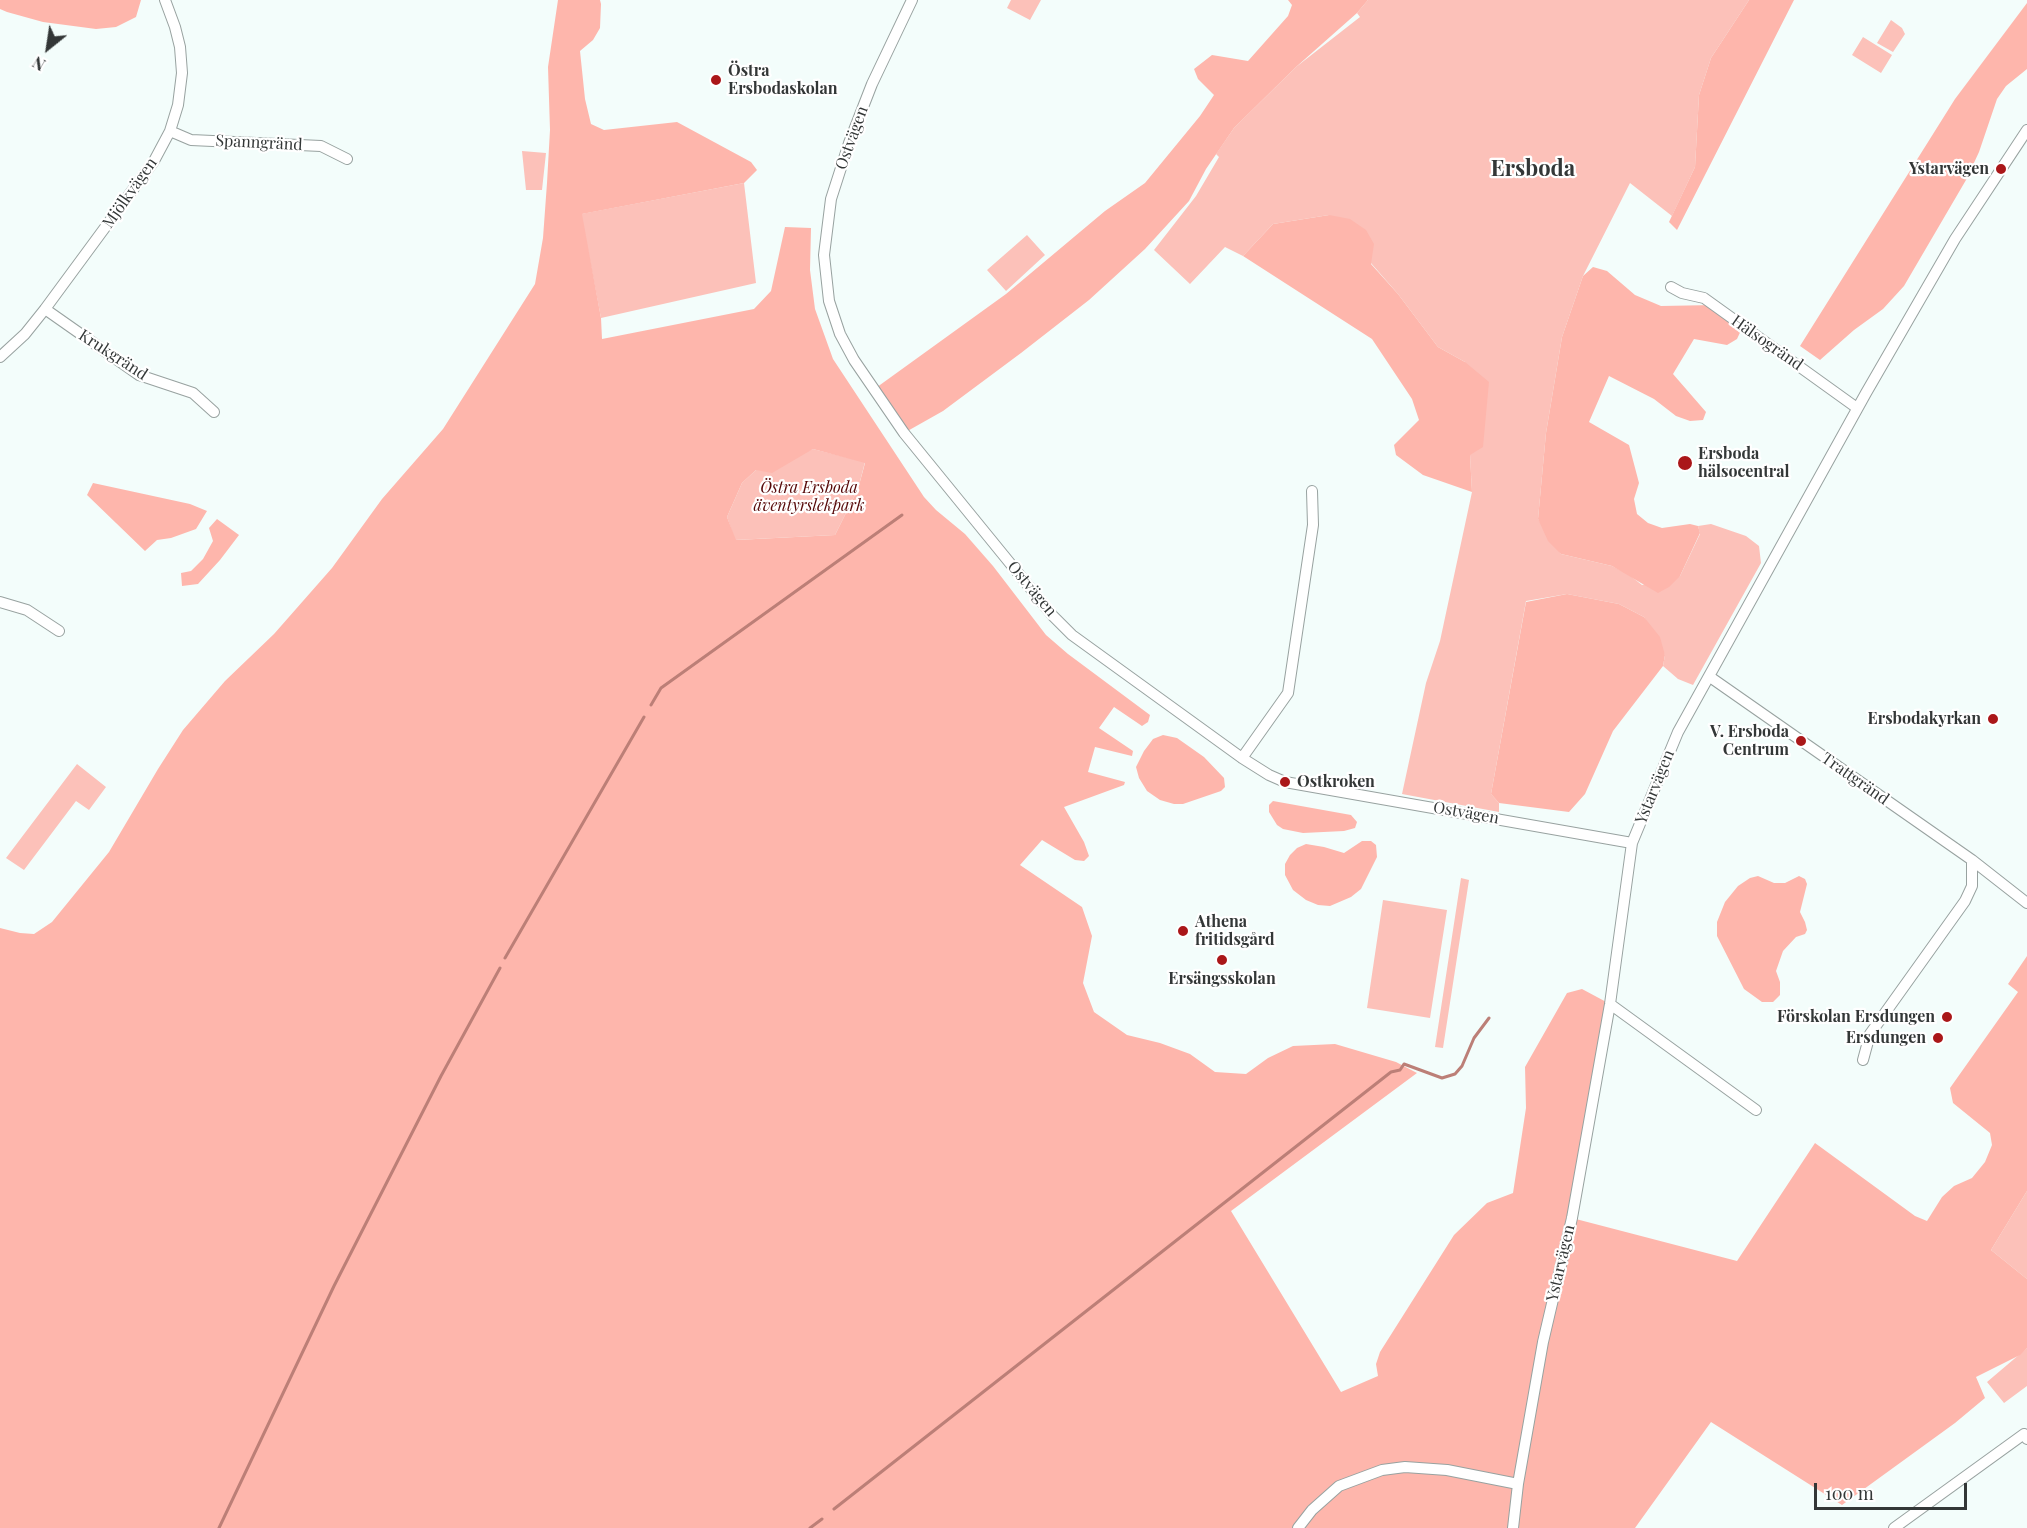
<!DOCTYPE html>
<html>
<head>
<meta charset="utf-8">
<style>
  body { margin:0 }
  #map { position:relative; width:2027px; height:1528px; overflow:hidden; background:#f3fdfb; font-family:"Playfair Display",serif }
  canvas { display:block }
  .north { position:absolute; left:18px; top:18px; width:60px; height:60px; -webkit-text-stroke:4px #fff; paint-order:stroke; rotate:210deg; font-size:16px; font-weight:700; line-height:24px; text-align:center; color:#333737 }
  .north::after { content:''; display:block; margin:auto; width:21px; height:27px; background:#333737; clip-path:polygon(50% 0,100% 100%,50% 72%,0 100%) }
  .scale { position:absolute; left:1814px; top:1483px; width:153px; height:27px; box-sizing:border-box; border:3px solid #333737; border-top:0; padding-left:8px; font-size:18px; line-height:21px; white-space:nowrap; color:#333737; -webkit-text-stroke:4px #fff; paint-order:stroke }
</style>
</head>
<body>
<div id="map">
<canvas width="2027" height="1528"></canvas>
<div class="north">N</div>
<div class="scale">100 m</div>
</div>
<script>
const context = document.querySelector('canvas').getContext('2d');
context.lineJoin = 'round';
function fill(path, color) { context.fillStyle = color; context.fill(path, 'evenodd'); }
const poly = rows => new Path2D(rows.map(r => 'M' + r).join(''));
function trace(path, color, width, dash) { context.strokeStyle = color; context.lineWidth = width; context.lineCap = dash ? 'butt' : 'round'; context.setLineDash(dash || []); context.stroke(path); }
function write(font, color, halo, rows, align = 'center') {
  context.font = font + ' "Playfair Display",serif'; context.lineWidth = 4.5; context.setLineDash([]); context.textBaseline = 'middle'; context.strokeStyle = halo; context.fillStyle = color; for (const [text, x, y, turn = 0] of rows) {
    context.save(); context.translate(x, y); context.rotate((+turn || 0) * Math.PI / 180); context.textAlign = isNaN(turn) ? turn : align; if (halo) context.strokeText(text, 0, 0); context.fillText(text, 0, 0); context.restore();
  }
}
fill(poly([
  [1011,0,1041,0,1030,20,1007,8],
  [1368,0,1749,0,1711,58,1699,95,1695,167,1672,216,1630,183,1583,276,1562,337,1546,433,1538,519,1561,554,1612,566,1628,574,1642,585,1680,576,1700,534,1698,526,1711,524,1746,536,1759,546,1761,563,1693,685,1678,679,1663,666,1665,655,1644,617,1619,604,1567,594,1526,601,1491,794,1499,803,1499,812,1402,794,1426,683,1440,641,1472,492,1465,362,1438,347,1398,294,1329,215,1273,224,1243,256,1225,247,1190,284,1154,250,1196,196,1219,157,1216,154,1234,128,1296,67,1360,17,1357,13],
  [1891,20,1902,28,1905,34,1893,52,1877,43],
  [1863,37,1892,55,1881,73,1852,55],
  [522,151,546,153,542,190,526,190],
  [744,183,756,283,601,318,581,214],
  [1027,235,1045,255,1006,291,987,270],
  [813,449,865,462,858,489,835,535,735,540,727,517,742,483,756,470],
  [77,764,106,787,89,810,76,801,24,870,6,858],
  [1461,878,1469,880,1443,1048,1435,1047],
  [1383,900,1447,910,1430,1018,1367,1008],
  [2027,1191,2027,1279,1991,1250],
  [2027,1348,2027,1386,2004,1403,1987,1382]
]), '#fcc1b9');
fill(poly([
  [0,0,141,0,136,17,116,27,96,29,43,22,7,12,0,9],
  [558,0,600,0,601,4,600,28,593,40,580,51,585,99,591,124,604,130,677,122,751,162,757,170,744,183,582,214,601,318,602,339,754,309,771,291,785,227,811,228,810,270,815,309,833,359,924,497,936,510,965,534,993,566,1046,635,1068,654,1150,715,1148,722,1142,726,1114,707,1099,728,1133,751,1132,756,1095,747,1088,772,1125,782,1124,785,1064,807,1084,842,1089,856,1084,861,1075,860,1042,840,1020,865,1082,907,1092,936,1083,983,1094,1012,1127,1035,1160,1043,1190,1054,1215,1072,1246,1074,1268,1058,1293,1046,1335,1044,1396,1062,1417,1073,1231,1211,1341,1392,1378,1376,1376,1364,1380,1352,1454,1235,1487,1203,1513,1193,1526,1108,1525,1067,1567,993,1582,989,1610,1004,1572,1218,1737,1261,1815,1143,1915,1216,1927,1221,1942,1197,1954,1186,1972,1178,1985,1162,1992,1145,1990,1133,1953,1103,1950,1088,2018,992,2008,984,2027,956,2027,1191,1991,1250,2027,1279,2027,1348,2020,1355,1976,1377,1985,1398,1955,1423,1842,1505,1711,1422,1635,1528,0,1528,0,928,20,933,34,934,52,922,109,852,158,769,183,730,225,681,274,634,332,568,382,499,443,429,535,284,543,238,547,183,550,130,548,67],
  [813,449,865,463,858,489,835,535,736,540,727,517,742,483,756,470,772,473],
  [1288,0,1368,0,1357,13,1296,67,1234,128,1206,169,1189,201,1145,249,1089,300,1021,353,943,411,904,433,873,390,1006,294,1105,211,1145,183,1200,116,1214,95,1198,79,1194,69,1212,55,1248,61,1288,16,1292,5],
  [1749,0,1794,0,1677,230,1669,222,1695,167,1699,95,1711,58],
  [2027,3,2027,69,2006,86,1997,99,1979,152,1966,180,1904,286,1883,309,1854,330,1820,360,1800,346,1955,99],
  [1329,215,1350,219,1366,230,1374,244,1371,264,1398,294,1438,347,1465,362,1489,382,1483,447,1470,455,1472,492,1423,475,1396,455,1394,445,1419,420,1412,399,1372,339,1243,256,1273,224],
  [1593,267,1607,271,1635,295,1661,306,1714,305,1743,326,1737,339,1727,345,1694,339,1673,374,1706,412,1703,420,1690,421,1676,416,1654,399,1609,376,1589,422,1629,445,1639,483,1634,499,1637,514,1648,523,1662,528,1690,524,1698,526,1700,533,1680,576,1669,587,1658,593,1612,566,1561,554,1548,541,1538,519,1546,433,1562,337,1583,276],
  [93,483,190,504,207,511,196,529,171,538,157,540,145,551,87,495],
  [217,519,239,535,220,560,198,584,182,586,181,573,191,571,203,559,213,541,209,528],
  [1567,594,1619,604,1644,617,1660,637,1665,655,1663,666,1613,731,1585,794,1569,812,1499,803,1491,794,1526,602],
  [1163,735,1177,738,1204,757,1224,778,1225,787,1221,791,1183,804,1174,804,1160,800,1147,791,1139,778,1136,767,1144,751,1153,739],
  [1273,801,1351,815,1357,822,1355,828,1344,831,1303,833,1283,829,1277,825,1269,812,1269,805],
  [1362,841,1371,841,1376,845,1377,857,1361,889,1351,897,1330,906,1318,905,1306,900,1293,890,1285,875,1285,864,1290,855,1297,848,1306,844,1324,847,1344,853],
  [1758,876,1774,883,1785,883,1799,876,1805,879,1807,884,1800,912,1805,922,1807,930,1805,934,1796,937,1783,951,1776,971,1780,982,1780,995,1773,1002,1762,1002,1744,989,1717,936,1717,922,1725,902,1738,886,1750,878]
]), '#feb6ac');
trace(poly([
  [651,705,661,688,902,515],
  [505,958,644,717],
  [834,1509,1391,1072,1400,1070,1404,1064,1442,1078,1455,1074,1462,1066,1474,1038,1489,1018],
  [219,1528,334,1286,441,1076,500,968],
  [810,1528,822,1519]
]), '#bc7f77', 3);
const minor = poly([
  [912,0,872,84,849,143,831,199,824,255,829,301,840,334,854,360,904,433,1053,616,1072,635,1242,758,1269,775,1285,782,1632,843],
  [170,131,191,140,321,146,347,159],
  [1671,287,1682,293,1704,298,1857,408],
  [45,309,139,375,193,393,214,412],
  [0,357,25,334,45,309,154,161,170,131,178,105,182,73,180,47,175,27,165,0],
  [0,602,27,610,59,631],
  [1710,677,1972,860,2027,903],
  [1242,758,1288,693,1313,525,1312,491],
  [1610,1004,1756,1110],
  [1863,1060,1870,1034,1965,901,1972,886,1972,860],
  [1298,1528,1312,1510,1339,1486,1382,1470,1405,1467,1447,1470,1518,1484],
  [1513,1528,1518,1484,1543,1342,1572,1218,1610,1004,1632,843,1678,732,1866,393,1955,239,2027,130],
  [1894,1528,2024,1434,2027,1439]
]);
trace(minor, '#98a2a0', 12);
trace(minor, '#fff', 10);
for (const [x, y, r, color] of [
  [716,80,6,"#aa1719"],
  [2001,169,6,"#aa1719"],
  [1685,463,8,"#aa1719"],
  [1993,719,6,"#aa1719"],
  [1801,741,6,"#aa1719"],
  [1285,782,6,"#aa1719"],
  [1183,931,6,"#aa1719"],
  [1222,960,6,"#aa1719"],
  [1947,1017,6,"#aa1719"],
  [1938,1038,6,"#aa1719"]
]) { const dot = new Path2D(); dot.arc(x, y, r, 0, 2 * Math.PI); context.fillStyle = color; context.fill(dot); trace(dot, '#fff', 2); }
write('bold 16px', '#333737', '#fff', [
  ["Östra",728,71,"left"],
  ["Ersbodaskolan",728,89,"left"],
  ["Ystarvägen",1989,169],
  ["Ersboda",1698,454,"left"],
  ["hälsocentral",1698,472,"left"],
  ["Ersbodakyrkan",1981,719],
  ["V. Ersboda",1789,732],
  ["Centrum",1789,750],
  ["Ostkroken",1297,782,"left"],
  ["Athena",1195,922,"left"],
  ["fritidsgård",1195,940,"left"],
  ["Ersängsskolan",1222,979,"center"],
  ["Förskolan Ersdungen",1935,1017],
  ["Ersdungen",1926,1038]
], 'right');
write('16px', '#333737', '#fff', [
  ["Ostvägen",852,138,-70],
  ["Spanngränd",259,143,3],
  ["Mjölkvägen",130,193,-55],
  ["Hälsogränd",1767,343,35],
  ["Krukgränd",113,355,33],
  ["Ostvägen",1032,589,50],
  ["Trattgränd",1855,779,35],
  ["Ystarvägen",1655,787,-68],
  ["Ostvägen",1466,813,10],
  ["Ystarvägen",1561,1263,-77]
]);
write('italic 16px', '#560808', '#fff', [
  ["Östra Ersboda",809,488],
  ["äventyrslekpark",809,506]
]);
write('bold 22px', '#333737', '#fff', [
  ["Ersboda",1533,169]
]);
</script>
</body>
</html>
